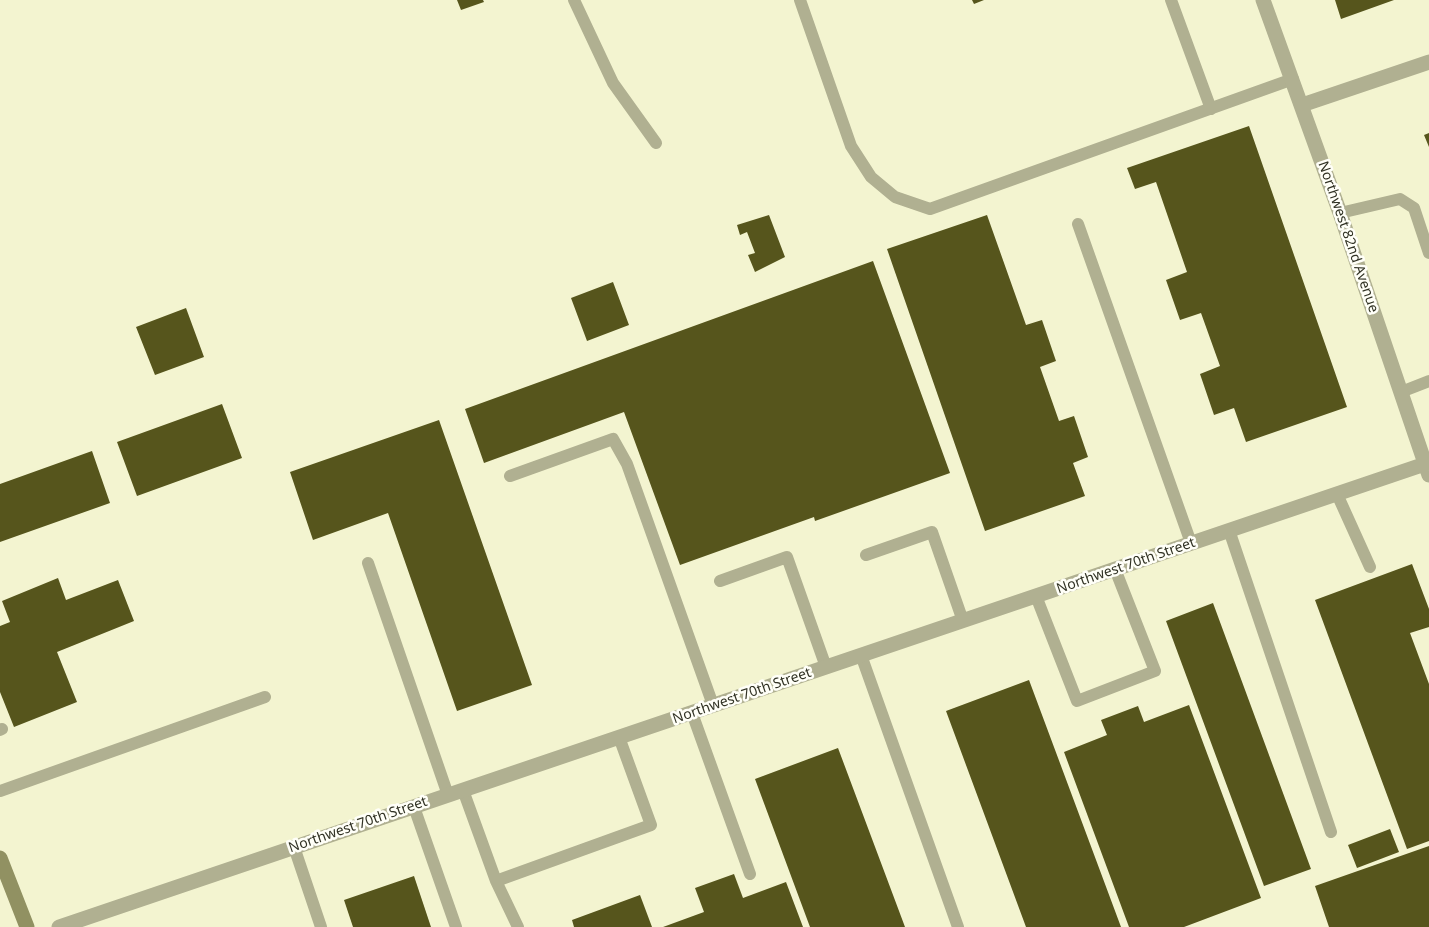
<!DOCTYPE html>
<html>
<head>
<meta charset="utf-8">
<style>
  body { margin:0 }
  canvas { display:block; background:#f3f4d0 }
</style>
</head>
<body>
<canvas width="1429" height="927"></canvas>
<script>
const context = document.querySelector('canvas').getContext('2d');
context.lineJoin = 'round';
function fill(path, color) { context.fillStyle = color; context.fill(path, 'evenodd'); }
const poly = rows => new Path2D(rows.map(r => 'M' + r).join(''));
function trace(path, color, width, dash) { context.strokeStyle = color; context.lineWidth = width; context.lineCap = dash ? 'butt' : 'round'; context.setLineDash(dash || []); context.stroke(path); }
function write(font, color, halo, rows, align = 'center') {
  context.font = font + ' "Noto Sans",sans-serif'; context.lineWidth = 5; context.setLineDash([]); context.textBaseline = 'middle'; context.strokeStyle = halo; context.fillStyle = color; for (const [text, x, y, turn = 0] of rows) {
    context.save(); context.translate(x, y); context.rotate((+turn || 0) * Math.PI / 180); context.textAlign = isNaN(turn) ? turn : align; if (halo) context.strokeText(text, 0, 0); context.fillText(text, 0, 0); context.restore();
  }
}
fill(poly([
  [457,0,483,0,484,2,461,10],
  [972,0,984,0,974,4],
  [1335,0,1394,0,1341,19],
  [1249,126,1347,407,1246,442,1234,408,1214,415,1200,374,1220,366,1201,313,1180,320,1166,280,1187,272,1156,182,1135,189,1127,168],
  [1429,133,1429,147,1424,135],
  [769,215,785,257,755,272,748,255,755,253,747,232,740,235,737,225],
  [987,215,1026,325,1042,320,1056,361,1040,367,1059,421,1074,416,1088,457,1073,463,1085,496,985,531,887,249],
  [873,261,950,473,815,521,814,517,680,565,624,412,484,463,465,409],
  [613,282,629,325,587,341,571,298],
  [186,308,204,357,155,375,136,327],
  [222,404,242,458,137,496,117,442],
  [439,420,532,685,457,711,388,513,313,540,290,472],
  [92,451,110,503,0,542,0,484],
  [1412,564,1429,609,1429,627,1410,633,1429,684,1429,841,1407,849,1315,600],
  [58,578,66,600,118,580,134,621,57,652,77,702,14,727,0,692,0,626,10,622,2,601],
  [1213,603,1311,869,1264,886,1166,621],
  [1029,680,1121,927,1026,927,946,711],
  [1189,705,1261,898,1184,927,1129,927,1064,752,1107,735,1101,720,1138,706,1144,722],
  [838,748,905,927,810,927,755,779],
  [1390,829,1399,852,1357,868,1348,845],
  [1429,846,1429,927,1329,927,1315,886],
  [734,874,743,898,786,882,803,927,663,927,704,912,695,888],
  [414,876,431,927,353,927,344,900],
  [640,895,652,927,574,927,572,920]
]), '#56551c');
trace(poly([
  [574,0,613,83,656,143],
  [800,0,851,146,871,177,895,197,930,209,1293,79],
  [1171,0,1211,109],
  [1340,213,1400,199,1414,208,1429,253],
  [1078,224,1191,543],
  [1401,392,1429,381],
  [510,476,613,439,627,464,713,705],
  [1337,494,1370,567],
  [1229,530,1331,832],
  [866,555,932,532,963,621],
  [368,563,448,795],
  [720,581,787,557,826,667],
  [1036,596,1077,701,1155,671,1115,569],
  [861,655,958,927],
  [692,713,750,874],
  [0,730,2,729],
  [463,790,496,881,651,825,619,737],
  [0,791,265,697],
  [414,807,456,927],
  [294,847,321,927],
  [496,881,518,927]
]), '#b0b091', 12);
trace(poly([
  [1263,0,1340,213,1429,475],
  [1302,105,1429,62],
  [59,927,1425,464]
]), '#b0b091', 15);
trace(poly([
  [0,858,27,927]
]), '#919162', 15);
write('14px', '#313224', '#fffff8', [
  ["Northwest 82nd Avenue",1348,237,71],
  ["Northwest 70th Street",1126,566,-19],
  ["Northwest 70th Street",742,696,-19],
  ["Northwest 70th Street",358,825,-19]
]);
</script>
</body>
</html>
